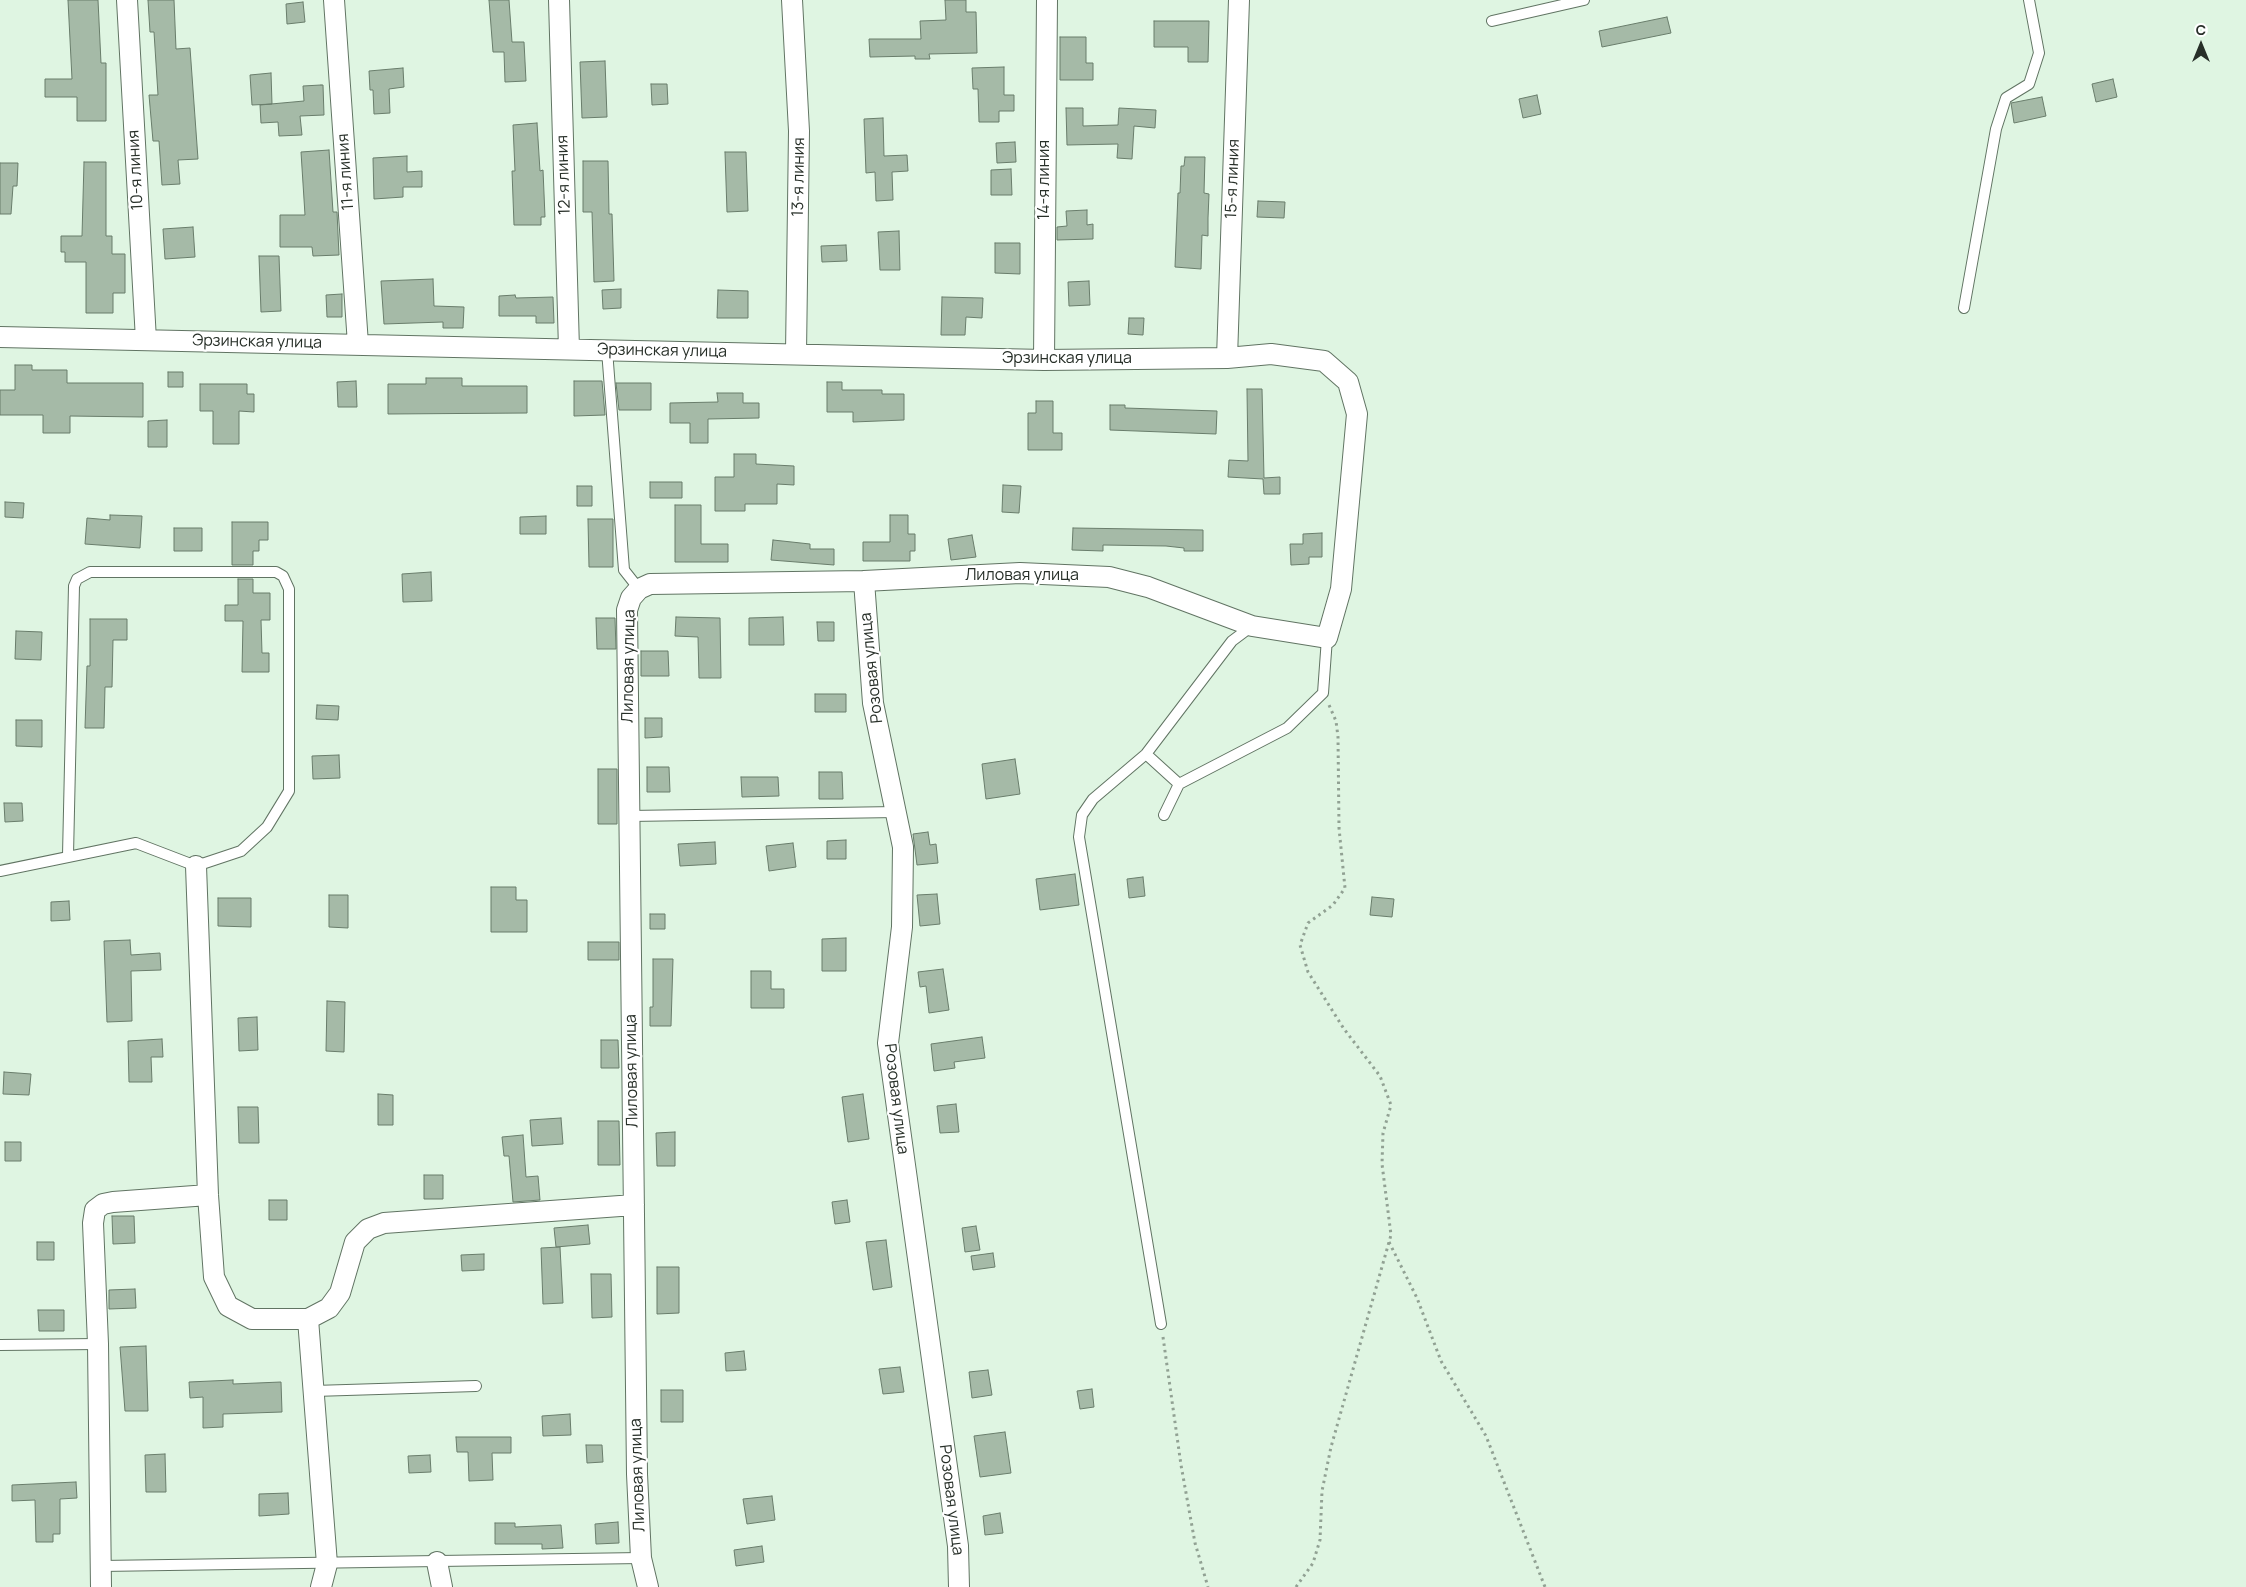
<!DOCTYPE html>
<html>
<head>
<meta charset="utf-8">
<style>
  body { margin:0 }
  #map { position:relative; width:2246px; height:1587px; overflow:hidden; background:#dff5e2; font-family:Manrope,sans-serif }
  canvas { display:block }
  .north { position:absolute; left:2176px; top:20px; width:50px; height:50px; -webkit-text-stroke:4px #fff; paint-order:stroke; rotate:0deg; font-size:14px; font-weight:700; line-height:20px; text-align:center; color:#272f28 }
  .north::after { content:''; display:block; margin:auto; width:18px; height:22px; background:#272f28; clip-path:polygon(50% 0,100% 100%,50% 72%,0 100%) }
</style>
</head>
<body>
<div id="map">
<canvas width="2246" height="1587"></canvas>
<div class="north">С</div>
</div>
<script>
const context = document.querySelector('canvas').getContext('2d');
context.lineJoin = 'round';
function fill(path, color) { context.fillStyle = color; context.fill(path, 'evenodd'); }
const poly = rows => new Path2D(rows.map(r => 'M' + r).join(''));
function trace(path, color, width, dash) { context.strokeStyle = color; context.lineWidth = width; context.lineCap = dash ? 'butt' : 'round'; context.setLineDash(dash || []); context.stroke(path); }
function write(font, color, halo, rows, align = 'center') {
  context.font = font + ' Manrope,sans-serif'; context.lineWidth = 4.5; context.setLineDash([]); context.textBaseline = 'middle'; context.strokeStyle = halo; context.fillStyle = color; for (const [text, x, y, turn = 0] of rows) {
    context.save(); context.translate(x, y); context.rotate((+turn || 0) * Math.PI / 180); context.textAlign = isNaN(turn) ? turn : align; if (halo) context.strokeText(text, 0, 0); context.fillText(text, 0, 0); context.restore();
  }
}
const building = poly([
  [68,0,98,0,101,63,106,63,106,121,77,121,77,97,45,97,45,79,72,79,68,0],
  [148,0,174,0,176,49,190,48,198,159,178,160,180,184,162,185,159,141,153,141,149,95,158,95,154,32,150,32,148,0],
  [489,0,509,0,512,42,524,42,526,81,505,82,504,52,493,52,489,0],
  [945,0,966,0,966,12,976,12,977,53,929,54,930,59,915,59,915,56,870,57,869,39,921,39,920,21,946,20,945,0],
  [303,2,305,22,287,24,286,4,303,2],
  [1667,17,1671,33,1602,47,1599,31,1667,17],
  [1154,21,1209,21,1208,62,1188,62,1188,47,1154,47,1154,21],
  [1060,37,1086,37,1086,63,1093,63,1093,80,1060,80,1060,37],
  [605,61,607,117,582,118,580,62,605,61],
  [1004,67,1004,95,1014,95,1014,111,999,111,999,122,979,122,978,89,973,89,972,68,1004,67],
  [403,68,404,87,389,89,390,113,374,114,373,90,370,90,369,71,403,68],
  [271,73,272,104,252,105,250,75,271,73],
  [2113,79,2117,97,2096,102,2092,84,2113,79],
  [651,84,667,84,668,104,652,105,651,84],
  [321,85,323,85,324,115,300,116,302,135,279,136,278,122,261,123,260,105,304,101,303,86,321,85],
  [1537,95,1541,114,1523,118,1519,99,1537,95],
  [2042,97,2046,116,2014,123,2011,103,2042,97],
  [1066,108,1083,108,1083,126,1118,125,1119,108,1156,110,1155,128,1134,126,1132,159,1117,158,1118,144,1067,145,1066,108],
  [883,118,884,156,907,155,908,171,892,172,893,200,876,201,875,172,866,173,864,119,883,118],
  [537,123,540,171,543,170,545,217,541,217,541,225,514,225,512,171,515,171,513,125,537,123],
  [1015,142,1016,162,997,163,996,143,1015,142],
  [329,150,333,212,337,212,339,255,313,256,312,247,280,247,280,215,305,215,301,152,329,150],
  [725,152,746,152,748,211,727,212,725,152],
  [407,156,407,172,422,171,422,187,403,187,403,197,374,199,373,158,407,156],
  [1185,157,1205,157,1204,193,1209,194,1208,218,1208,236,1202,235,1201,269,1175,267,1178,193,1180,193,1181,166,1184,166,1185,157],
  [583,161,608,161,609,214,612,214,614,281,594,282,592,212,583,212,583,161],
  [84,162,106,162,106,236,112,236,112,254,125,254,125,293,113,293,113,313,86,313,86,262,65,262,65,252,61,252,61,236,82,236,84,162],
  [0,163,18,163,17,186,13,186,11,214,0,214,0,163],
  [1011,169,1012,195,991,195,991,170,1011,169],
  [1258,201,1285,202,1284,218,1257,217,1258,201],
  [1087,210,1087,225,1093,224,1093,239,1057,240,1057,227,1067,226,1066,211,1087,210],
  [193,227,195,257,165,259,163,229,193,227],
  [899,231,900,270,880,270,878,232,899,231],
  [995,243,1020,243,1020,274,995,273,995,243],
  [846,245,847,261,822,262,821,246,846,245],
  [259,256,279,256,281,311,261,312,259,256],
  [433,279,434,306,464,307,463,328,443,328,443,322,384,324,381,281,433,279],
  [1089,281,1090,305,1069,306,1068,282,1089,281],
  [621,289,621,308,603,309,602,290,621,289],
  [718,290,748,291,748,318,717,318,718,290],
  [342,294,342,317,327,317,326,295,342,294],
  [515,295,516,298,553,297,554,323,536,323,536,316,499,316,499,296,515,295],
  [942,297,983,298,982,318,966,317,965,335,941,335,942,297],
  [1129,318,1144,318,1143,335,1128,334,1129,318],
  [15,365,32,365,32,370,67,370,67,383,143,383,143,417,70,416,70,433,43,433,43,415,0,415,0,390,15,390,15,365],
  [168,372,183,372,183,387,168,387,168,372],
  [426,378,462,378,462,386,527,386,527,413,388,414,388,384,426,384,426,378],
  [356,381,357,407,338,407,337,382,356,381],
  [574,381,602,381,605,415,574,416,574,381],
  [827,382,842,382,842,390,882,390,882,394,904,394,904,420,853,422,853,412,827,412,827,382],
  [616,383,651,383,651,410,619,410,616,383],
  [200,384,247,384,247,394,254,394,254,412,239,411,239,444,213,444,213,411,200,411,200,384],
  [1247,389,1262,389,1264,478,1280,477,1280,494,1264,494,1263,479,1228,477,1229,460,1248,461,1247,389],
  [717,393,743,393,743,403,759,403,759,418,708,419,708,443,690,443,690,423,670,423,670,403,718,402,717,393],
  [1036,401,1053,401,1053,433,1062,433,1062,450,1028,450,1028,413,1036,413,1036,401],
  [1110,405,1125,405,1125,408,1217,411,1216,434,1110,430,1110,405],
  [167,420,167,447,148,447,148,421,167,420],
  [734,454,756,454,756,464,794,466,794,485,777,484,777,504,745,504,745,511,715,511,715,477,734,477,734,454],
  [650,482,682,482,682,498,650,498,650,482],
  [1003,485,1021,486,1019,513,1002,512,1003,485],
  [577,486,592,486,592,506,577,506,577,486],
  [5,502,24,503,23,518,5,517,5,502],
  [675,505,701,505,701,544,728,544,728,562,675,562,675,505],
  [110,515,142,516,140,548,85,544,87,518,110,520,110,515],
  [890,515,908,515,908,534,915,534,915,551,910,551,910,561,863,561,863,542,890,542,890,515],
  [546,516,546,534,520,534,520,517,546,516],
  [588,519,613,519,613,567,589,567,588,519],
  [232,522,268,522,268,540,259,540,259,551,253,551,253,565,232,565,232,522],
  [174,528,202,528,202,551,174,551,174,528],
  [1073,528,1203,530,1203,551,1184,551,1184,548,1166,546,1103,545,1103,551,1072,550,1073,528],
  [1322,533,1322,557,1309,557,1309,564,1291,565,1290,544,1303,544,1303,534,1322,533],
  [972,535,976,557,951,560,948,539,972,535],
  [773,540,810,544,810,549,834,549,834,565,771,560,773,540],
  [431,572,432,601,403,602,402,574,431,572],
  [238,579,253,579,253,593,270,593,270,620,261,620,262,653,269,653,269,672,242,672,243,621,225,621,225,605,238,605,238,579],
  [676,617,720,618,721,678,699,678,698,637,675,636,676,617],
  [783,617,784,645,749,645,749,618,783,617],
  [596,618,615,618,616,649,597,649,596,618],
  [90,619,127,619,127,640,113,640,112,687,105,687,104,728,85,728,87,666,90,666,90,619],
  [817,622,834,622,834,641,818,641,817,622],
  [16,631,42,632,41,660,15,659,16,631],
  [641,651,668,651,669,676,641,676,641,651],
  [815,694,846,694,846,712,815,712,815,694],
  [317,705,339,706,338,720,316,719,317,705],
  [645,718,662,718,662,737,645,738,645,718],
  [16,720,42,720,42,747,16,746,16,720],
  [339,755,340,778,313,779,312,756,339,755],
  [1015,759,1020,794,986,799,982,764,1015,759],
  [647,767,669,767,670,792,647,792,647,767],
  [598,769,617,769,617,824,598,824,598,769],
  [819,772,842,772,843,799,819,799,819,772],
  [741,777,778,777,779,796,742,797,741,777],
  [4,803,22,803,23,821,5,822,4,803],
  [928,832,930,845,936,844,938,863,917,865,913,834,928,832],
  [846,840,846,859,827,859,827,841,846,840],
  [715,842,716,864,680,866,678,844,715,842],
  [793,843,796,867,769,871,766,846,793,843],
  [1075,874,1079,905,1040,910,1036,879,1075,874],
  [1143,877,1145,896,1129,898,1127,879,1143,877],
  [491,887,516,887,516,900,527,900,527,932,491,932,491,887],
  [937,894,940,924,920,926,917,895,937,894],
  [329,895,348,895,348,928,329,927,329,895],
  [1372,897,1394,899,1392,917,1370,915,1372,897],
  [218,898,251,898,251,927,218,926,218,898],
  [69,901,70,920,51,921,51,902,69,901],
  [650,914,665,914,665,929,650,929,650,914],
  [846,938,846,971,822,971,822,939,846,938],
  [130,940,131,955,160,953,161,970,131,971,132,1021,107,1022,104,941,130,940],
  [588,942,619,942,619,960,588,960,588,942],
  [653,959,673,959,671,1026,650,1026,650,1007,653,1007,653,959],
  [943,969,949,1010,929,1013,926,986,920,987,918,972,943,969],
  [751,971,771,971,771,989,784,989,784,1008,751,1008,751,971],
  [327,1001,345,1002,344,1052,326,1051,327,1001],
  [257,1017,258,1050,239,1051,238,1018,257,1017],
  [982,1037,985,1058,954,1062,955,1068,934,1071,931,1044,982,1037],
  [162,1039,163,1057,151,1057,152,1082,129,1082,128,1041,162,1039],
  [601,1040,618,1040,619,1068,601,1068,601,1040],
  [4,1072,31,1074,29,1095,3,1094,4,1072],
  [378,1094,393,1095,393,1125,378,1125,378,1094],
  [863,1094,869,1139,848,1142,842,1097,863,1094],
  [956,1104,959,1132,940,1133,937,1106,956,1104],
  [238,1107,258,1107,259,1143,239,1143,238,1107],
  [561,1118,563,1144,532,1146,530,1120,561,1118],
  [598,1121,619,1121,620,1165,598,1165,598,1121],
  [675,1132,675,1166,657,1166,656,1133,675,1132],
  [523,1135,526,1177,538,1176,540,1200,513,1202,509,1156,504,1156,502,1137,523,1135],
  [5,1142,21,1142,21,1161,5,1161,5,1142],
  [424,1175,443,1175,443,1199,424,1199,424,1175],
  [269,1200,287,1200,287,1220,269,1220,269,1200],
  [847,1200,850,1222,835,1224,832,1202,847,1200],
  [112,1216,134,1216,135,1243,113,1244,112,1216],
  [588,1225,590,1244,556,1247,554,1228,588,1225],
  [976,1226,980,1250,965,1252,962,1228,976,1226],
  [886,1240,892,1287,873,1290,866,1242,886,1240],
  [37,1242,54,1242,54,1260,37,1260,37,1242],
  [560,1247,563,1303,543,1304,541,1248,560,1247],
  [993,1253,995,1267,973,1270,971,1256,993,1253],
  [484,1254,484,1270,462,1271,461,1255,484,1254],
  [657,1267,679,1267,679,1313,657,1314,657,1267],
  [591,1274,611,1274,612,1317,592,1318,591,1274],
  [135,1289,136,1308,109,1309,109,1290,135,1289],
  [38,1310,64,1310,64,1331,39,1331,38,1310],
  [146,1346,148,1411,125,1411,120,1347,146,1346],
  [744,1351,746,1370,726,1371,725,1353,744,1351],
  [900,1367,904,1392,883,1394,879,1369,900,1367],
  [988,1370,992,1395,972,1398,969,1372,988,1370],
  [233,1380,233,1384,281,1382,282,1412,223,1414,223,1427,203,1428,203,1397,190,1398,189,1382,233,1380],
  [1092,1389,1094,1407,1080,1409,1077,1391,1092,1389],
  [661,1390,683,1390,683,1422,661,1422,661,1390],
  [570,1414,571,1435,543,1436,542,1416,570,1414],
  [1005,1432,1011,1473,980,1477,974,1436,1005,1432],
  [456,1437,511,1437,511,1453,492,1453,493,1480,469,1481,468,1452,457,1452,456,1437],
  [586,1445,602,1445,603,1462,587,1463,586,1445],
  [165,1454,166,1492,146,1492,145,1455,165,1454],
  [430,1455,431,1472,409,1473,408,1456,430,1455],
  [76,1482,77,1498,60,1499,60,1534,53,1534,53,1542,36,1542,35,1500,12,1501,12,1485,76,1482],
  [288,1493,289,1514,259,1516,259,1494,288,1493],
  [772,1496,775,1520,747,1524,743,1499,772,1496],
  [1000,1513,1003,1533,985,1535,983,1516,1000,1513],
  [618,1522,619,1543,596,1544,595,1524,618,1522],
  [495,1523,515,1523,515,1527,561,1525,563,1548,542,1549,542,1544,495,1544,495,1523],
  [762,1546,764,1562,736,1566,734,1550,762,1546]
]);
fill(building, '#a5baa7');
trace(building, '#697d6b', 1);
const service = poly([
  [1492,21,1584,0],
  [1964,308,1996,129,2006,98,2029,84,2039,53,2029,0],
  [607,350,624,570,639,589],
  [1146,754,1179,784],
  [1164,815,1179,784,1287,728,1323,693,1327,638],
  [629,816,897,812],
  [0,871,136,843,196,866,241,851,267,827,289,791,289,589,283,576,276,572,90,572,77,579,74,586,68,855],
  [1161,1324,1079,837,1082,815,1093,799,1146,754,1232,641,1252,626],
  [0,1345,98,1344],
  [314,1391,476,1386],
  [101,1566,641,1558]
]);
const minor = poly([
  [127,0,146,340],
  [334,0,358,344],
  [559,0,569,349],
  [792,0,799,131,796,353],
  [0,337,1044,360,1227,358,1271,354,1324,361,1348,382,1357,414,1341,589,1327,638,1252,626,1148,587,1109,577,1020,573,864,581,650,584,639,589,631,598,627,610,637,1474,641,1558,648,1587],
  [1227,358,1239,0],
  [1044,360,1047,0],
  [864,581,873,703,903,847,902,927,888,1043,958,1546,959,1587],
  [196,866,208,1195,214,1277,228,1306,252,1319,308,1319,329,1308,340,1293,355,1242,368,1229,384,1223,634,1205],
  [308,1319,327,1564,321,1587],
  [437,1562,442,1587],
  [101,1587,98,1344,93,1223,95,1210,103,1204,113,1202,208,1195]
]);
trace(service, '#617463', 12);
trace(minor, '#617463', 22);
trace(poly([
  [1389,1242,1417,1298,1441,1361,1486,1436,1545,1587],
  [1163,1337,1181,1465,1195,1543,1208,1587],
  [1296,1587,1313,1563,1320,1540,1322,1491,1331,1447,1391,1235,1382,1164,1383,1133,1391,1105,1380,1076,1344,1029,1308,972,1300,945,1308,923,1333,905,1345,888,1339,828,1338,737,1336,721,1329,705]
]), '#91a193', 3, [2.5, 4]);
trace(service, '#fff', 10);
trace(minor, '#fff', 20);
write('16px', '#272f28', '#fff', [
  ["10-я линия",136,170,-93],
  ["11-я линия",346,172,-94],
  ["12-я линия",564,175,-92],
  ["13-я линия",799,177,-89],
  ["15-я линия",1233,179,-88],
  ["14-я линия",1045,180,-90],
  ["Эрзинская улица",257,342,1],
  ["Эрзинская улица",662,351,1],
  ["Эрзинская улица",1067,359],
  ["Лиловая улица",1022,576],
  ["Лиловая улица",629,666,-89],
  ["Розовая улица",872,668,-96],
  ["Лиловая улица",632,1071,-91],
  ["Розовая улица",896,1099,83],
  ["Лиловая улица",638,1475,-92],
  ["Розовая улица",951,1500,83]
]);
</script>
</body>
</html>
